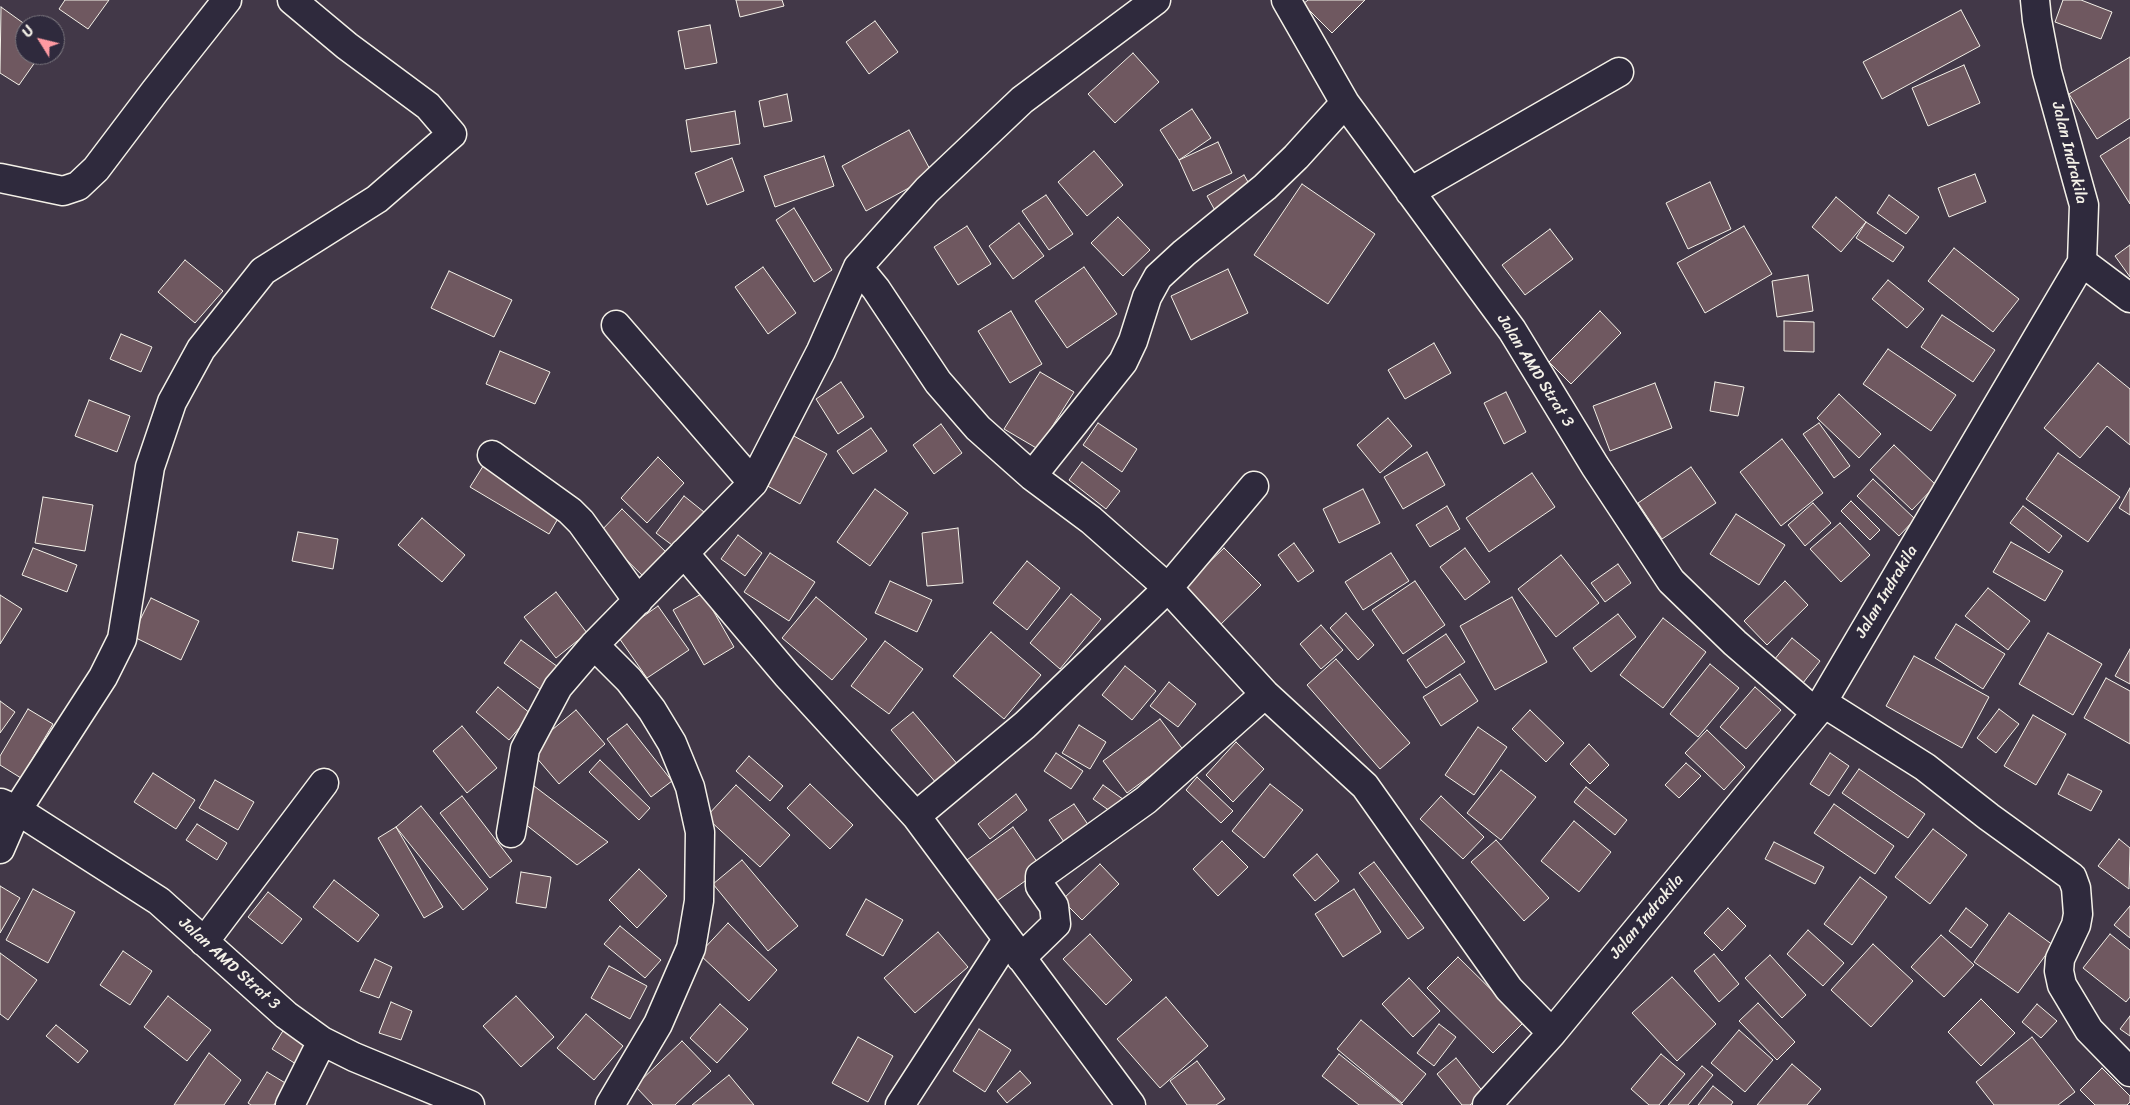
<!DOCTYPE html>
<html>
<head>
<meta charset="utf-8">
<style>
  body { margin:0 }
  #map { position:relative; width:2130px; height:1105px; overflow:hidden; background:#423848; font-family:Sriracha,sans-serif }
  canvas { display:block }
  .north { position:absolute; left:15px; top:15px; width:50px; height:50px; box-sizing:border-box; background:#2f2a3d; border:1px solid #7e7a81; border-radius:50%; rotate:306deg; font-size:14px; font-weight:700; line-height:20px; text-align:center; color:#f4f1e8 }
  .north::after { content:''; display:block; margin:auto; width:18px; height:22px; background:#ff9aa2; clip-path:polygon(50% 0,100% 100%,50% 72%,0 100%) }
</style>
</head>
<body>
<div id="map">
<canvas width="2130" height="1105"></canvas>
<div class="north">U</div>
</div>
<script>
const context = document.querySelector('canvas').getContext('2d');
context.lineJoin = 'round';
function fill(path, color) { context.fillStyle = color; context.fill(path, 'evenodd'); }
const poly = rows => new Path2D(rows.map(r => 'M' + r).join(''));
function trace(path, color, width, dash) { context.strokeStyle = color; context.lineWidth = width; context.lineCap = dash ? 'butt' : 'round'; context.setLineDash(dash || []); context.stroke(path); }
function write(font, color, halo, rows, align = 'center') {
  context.font = font + ' Sriracha,sans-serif'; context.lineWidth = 5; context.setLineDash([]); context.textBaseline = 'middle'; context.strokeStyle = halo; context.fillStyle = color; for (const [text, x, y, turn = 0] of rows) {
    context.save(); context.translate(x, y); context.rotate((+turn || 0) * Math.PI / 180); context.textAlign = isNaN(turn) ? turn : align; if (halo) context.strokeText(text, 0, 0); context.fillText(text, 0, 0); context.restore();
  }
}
const building = poly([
  [65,0,109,0,88,29,59,9,65,0],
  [736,0,782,0,784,6,740,17,736,0],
  [1308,0,1365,0,1332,33,1303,4,1308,0],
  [2063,0,2081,0,2112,12,2101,39,2055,22,2063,0],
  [1,7,26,25,25,55,40,55,19,85,0,73,1,7],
  [1961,10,1980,46,1882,99,1863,62,1961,10],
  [875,21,898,52,869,74,846,42,875,21],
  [710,25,717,63,685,69,678,31,710,25],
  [1133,53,1159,82,1115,123,1088,94,1133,53],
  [2130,57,2130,118,2097,139,2069,94,2130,57],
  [1964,65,1980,103,1928,126,1912,88,1964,65],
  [787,94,792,121,764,127,759,101,787,94],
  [1192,109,1211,138,1179,160,1160,130,1192,109],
  [735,111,740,144,691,152,686,120,735,111],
  [909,130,933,175,866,211,842,166,909,130],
  [2130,137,2130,204,2100,156,2130,137],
  [1218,142,1232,173,1193,191,1179,160,1218,142],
  [1094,151,1123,185,1087,216,1058,182,1094,151],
  [824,156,834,186,775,207,764,176,824,156],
  [732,158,744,191,707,205,695,173,732,158],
  [1975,174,1986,202,1949,217,1938,188,1975,174],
  [1244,175,1255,194,1218,216,1207,196,1244,175],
  [1710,182,1731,229,1688,249,1666,203,1710,182],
  [1302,184,1375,234,1328,304,1254,255,1302,184],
  [1046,195,1073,234,1049,250,1022,211,1046,195],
  [1889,195,1919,217,1906,234,1877,213,1889,195],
  [1836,197,1866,222,1841,252,1812,227,1836,197],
  [794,208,832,270,814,282,776,220,794,208],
  [1118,217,1150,250,1123,276,1091,243,1118,217],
  [1866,222,1904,247,1893,262,1856,238,1866,222],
  [1019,223,1044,256,1013,279,989,246,1019,223],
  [967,226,991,264,958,285,934,247,967,226],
  [1744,226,1772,274,1705,313,1677,263,1744,226],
  [1550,229,1573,259,1525,295,1502,265,1550,229],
  [2130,245,2130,277,2115,256,2130,245],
  [1954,248,2019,299,1993,332,1928,281,1954,248],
  [185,260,223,291,195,323,158,292,185,260],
  [763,267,796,313,768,334,735,287,763,267],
  [1084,267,1117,314,1067,348,1035,301,1084,267],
  [1228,269,1248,313,1191,340,1171,296,1228,269],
  [449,271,512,300,494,337,431,308,449,271],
  [1808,275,1813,311,1777,317,1772,281,1808,275],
  [1888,280,1924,309,1907,328,1872,299,1888,280],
  [1011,311,1042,364,1010,383,978,331,1011,311],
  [1600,311,1621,333,1571,384,1549,362,1600,311],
  [1942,315,1995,350,1973,382,1921,347,1942,315],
  [1784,321,1814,322,1814,352,1784,351,1784,321],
  [121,334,152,347,141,372,110,359,121,334],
  [1434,343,1451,373,1405,399,1388,370,1434,343],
  [1888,349,1956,395,1931,431,1863,384,1888,349],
  [500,351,550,372,535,404,486,384,500,351],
  [2098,363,2130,389,2130,445,2107,426,2080,458,2044,428,2098,363],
  [1040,372,1074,392,1038,449,1004,429,1040,372],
  [841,382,864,417,838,434,816,399,841,382],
  [1715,382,1744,387,1738,416,1710,411,1715,382],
  [1655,383,1672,428,1610,451,1593,406,1655,383],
  [1506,392,1526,432,1504,444,1484,403,1506,392],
  [1839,394,1881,434,1859,458,1817,418,1839,394],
  [89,400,130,416,117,452,75,436,89,400],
  [1388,418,1412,446,1380,473,1357,445,1388,418],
  [1098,423,1137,449,1122,472,1083,445,1098,423],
  [1819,423,1850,466,1834,478,1803,434,1819,423],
  [941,424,962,453,934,474,913,445,941,424],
  [871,428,887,451,853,474,837,451,871,428],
  [792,435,827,454,800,504,764,484,792,435],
  [1782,439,1823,493,1781,526,1740,472,1782,439],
  [1894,445,1936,485,1912,510,1870,470,1894,445],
  [1427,452,1445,485,1403,509,1384,477,1427,452],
  [2058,453,2120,497,2088,542,2026,499,2058,453],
  [658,457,684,483,647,523,621,498,658,457],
  [1082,462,1120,491,1106,509,1069,480,1082,462],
  [485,463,563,510,549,534,470,487,485,463],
  [1691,467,1716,503,1662,539,1638,503,1691,467],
  [1532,473,1555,507,1489,552,1466,518,1532,473],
  [1873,479,1915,519,1899,536,1857,496,1873,479],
  [2130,488,2130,515,2119,508,2130,488],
  [875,489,908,513,870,566,837,542,875,489],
  [1363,489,1380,523,1339,543,1323,509,1363,489],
  [684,496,704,512,676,548,656,533,684,496],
  [43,497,93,505,85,551,35,543,43,497],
  [1851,501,1880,530,1870,540,1841,511,1851,501],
  [1813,503,1831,523,1805,546,1788,525,1813,503],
  [1447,506,1460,529,1430,547,1416,525,1447,506],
  [2023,506,2062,536,2049,553,2010,523,2023,506],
  [622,509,670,556,647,580,599,533,622,509],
  [1736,514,1785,545,1759,585,1710,554,1736,514],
  [422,518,465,555,442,582,398,545,422,518],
  [1840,523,1870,555,1841,582,1810,549,1840,523],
  [958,528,963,583,927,586,922,533,958,528],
  [298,532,338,539,333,569,292,561,298,532],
  [738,535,762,553,745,576,721,559,738,535],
  [2011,542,2063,571,2045,601,1993,572,2011,542],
  [1294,543,1314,571,1298,582,1278,555,1294,543],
  [33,548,77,565,67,592,22,575,33,548],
  [1224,548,1261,585,1217,628,1180,590,1224,548],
  [1465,548,1490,582,1465,600,1440,567,1465,548],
  [770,553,815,582,789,621,744,592,770,553],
  [1391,553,1409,581,1363,610,1345,582,1391,553],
  [1561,555,1599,603,1556,637,1518,589,1561,555],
  [1027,561,1060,588,1027,630,993,603,1027,561],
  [1618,564,1631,583,1605,602,1591,583,1618,564],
  [890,581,932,600,917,632,875,613,890,581],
  [1415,581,1445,625,1403,654,1372,610,1415,581],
  [1785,581,1808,605,1767,645,1744,621,1785,581],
  [1988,588,2030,621,2008,650,1965,616,1988,588],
  [556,592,587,633,556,658,524,617,556,592],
  [703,593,734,647,704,665,673,610,703,593],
  [1071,594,1101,619,1060,669,1030,643,1071,594],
  [0,595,22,609,0,644,0,595],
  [816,597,867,639,832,680,782,638,816,597],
  [1512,597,1547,662,1495,690,1460,626,1512,597],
  [151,598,199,621,181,660,132,636,151,598],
  [658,606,689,650,647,678,617,635,658,606],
  [1346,613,1374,645,1358,660,1330,628,1346,613],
  [1618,614,1636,637,1591,672,1573,648,1618,614],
  [1663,618,1706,652,1663,708,1620,675,1663,618],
  [1956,624,2005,654,1983,689,1935,658,1956,624],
  [1321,625,1343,650,1321,669,1300,644,1321,625],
  [991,632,1041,675,1004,719,953,676,991,632],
  [2048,633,2102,664,2073,715,2019,684,2048,633],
  [1446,634,1465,662,1426,688,1407,660,1446,634],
  [1792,638,1820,661,1803,683,1774,660,1792,638],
  [521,640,565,672,548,695,504,663,521,640],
  [885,641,923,669,889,714,851,686,885,641],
  [2130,649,2130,684,2115,676,2130,649],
  [1914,656,1989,697,1962,748,1886,706,1914,656],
  [1336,659,1410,743,1380,769,1307,685,1336,659],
  [1710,664,1739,688,1698,737,1670,714,1710,664],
  [1125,666,1156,691,1132,720,1102,695,1125,666],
  [1460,674,1478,701,1441,726,1423,697,1460,674],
  [2106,678,2130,691,2130,744,2084,718,2106,678],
  [1169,682,1196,704,1178,727,1150,706,1169,682],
  [498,687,531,714,509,740,476,712,498,687],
  [1755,687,1781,710,1746,749,1720,727,1755,687],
  [0,701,15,712,0,733,0,701],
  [28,709,53,724,21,778,0,765,0,756,28,709],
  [1999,709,2019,724,1996,753,1977,738,1999,709],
  [576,710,605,744,559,784,529,749,576,710],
  [1530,710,1564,743,1546,762,1512,729,1530,710],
  [913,712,959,766,937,784,891,730,913,712],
  [2033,715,2066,734,2036,785,2004,766,2033,715],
  [1160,719,1184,751,1127,793,1103,761,1160,719],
  [627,724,672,781,651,797,607,739,627,724],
  [1079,725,1106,742,1090,769,1062,753,1079,725],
  [462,726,497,768,467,793,433,751,462,726],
  [1478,727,1507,747,1474,795,1445,775,1478,727],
  [1707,730,1745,767,1724,790,1685,753,1707,730],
  [1236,742,1264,769,1233,802,1206,775,1236,742],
  [1589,744,1609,765,1590,784,1570,764,1589,744],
  [1056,753,1083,771,1071,789,1044,771,1056,753],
  [1830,753,1849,766,1829,796,1810,784,1830,753],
  [749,756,783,786,770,801,736,771,749,756],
  [600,760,650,808,639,820,589,772,600,760],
  [1686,763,1701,776,1679,798,1665,785,1686,763],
  [1859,769,1925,814,1908,838,1842,793,1859,769],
  [1501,770,1536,797,1501,840,1467,813,1501,770],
  [153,773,195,800,176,829,134,802,153,773],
  [2068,774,2102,791,2091,811,2058,794,2068,774],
  [1197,777,1233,811,1221,823,1186,790,1197,777],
  [215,780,254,802,238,830,199,808,215,780],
  [810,784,853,825,830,849,787,808,810,784],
  [1270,784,1303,810,1264,858,1232,831,1270,784],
  [736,785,790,835,760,867,706,817,736,785],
  [1103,785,1127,802,1117,816,1093,799,1103,785],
  [534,786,608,842,577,865,520,820,534,786],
  [1586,787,1627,820,1615,835,1574,802,1586,787],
  [1016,794,1027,810,990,839,978,824,1016,794],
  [462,796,512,861,490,878,440,813,462,796],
  [1441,796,1484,837,1463,859,1420,819,1441,796],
  [1074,804,1089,826,1064,842,1049,820,1074,804],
  [1834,804,1894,846,1875,874,1814,833,1834,804],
  [421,806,488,889,463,910,396,827,421,806],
  [1574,821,1611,852,1579,892,1541,861,1574,821],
  [197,824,227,843,217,860,186,840,197,824],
  [396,827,443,907,424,918,378,838,396,827],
  [1013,827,1042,869,994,903,964,862,1013,827],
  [1933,829,1967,855,1930,904,1895,877,1933,829],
  [2119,839,2130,848,2129,889,2098,866,2119,839],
  [1496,840,1549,898,1524,921,1471,862,1496,840],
  [1222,841,1248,867,1218,896,1193,869,1222,841],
  [1774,842,1824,867,1815,884,1765,859,1774,842],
  [1317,854,1339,881,1315,901,1293,875,1317,854],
  [742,860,798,926,768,951,713,884,742,860],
  [1374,862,1424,928,1408,939,1359,873,1374,862],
  [1100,864,1119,884,1082,920,1062,900,1100,864],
  [639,869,667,896,637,928,609,900,639,869],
  [521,872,551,877,546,908,516,903,521,872],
  [1860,877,1887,897,1852,945,1824,924,1860,877],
  [334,880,379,915,358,942,313,907,334,880],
  [0,886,20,898,0,933,0,886],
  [33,889,75,912,48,963,6,940,33,889],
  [1354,889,1381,932,1343,957,1315,914,1354,889],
  [268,892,302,919,282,944,248,917,268,892],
  [866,899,903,920,883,956,846,935,866,899],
  [2130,906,2130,938,2114,925,2130,906],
  [1728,908,1746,926,1722,951,1704,933,1728,908],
  [1966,908,1988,925,1971,948,1949,931,1966,908],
  [2009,913,2053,945,2018,993,1974,962,2009,913],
  [728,923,777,970,749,1001,699,954,728,923],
  [620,926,661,960,645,978,604,944,620,926],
  [1808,930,1844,963,1823,986,1787,954,1808,930],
  [938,932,968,967,915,1013,884,978,938,932],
  [1090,934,1132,980,1106,1005,1063,959,1090,934],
  [2110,934,2130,950,2130,997,2126,1002,2083,968,2110,934],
  [1941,935,1974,965,1944,997,1911,967,1941,935],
  [1873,944,1913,981,1871,1027,1831,990,1873,944],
  [123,951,152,971,130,1005,100,985,123,951],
  [0,953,37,980,8,1020,0,1014,0,953],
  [1714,954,1739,984,1719,1002,1694,971,1714,954],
  [1770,955,1806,995,1782,1018,1745,978,1770,955],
  [1458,957,1524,1022,1493,1053,1427,988,1458,957],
  [375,959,392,967,379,998,360,991,375,959],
  [609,966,647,986,630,1019,591,998,609,966],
  [1672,977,1716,1024,1677,1061,1632,1013,1672,977],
  [1409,978,1440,1011,1413,1037,1382,1004,1409,978],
  [168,996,211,1030,187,1061,144,1027,168,996],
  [516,996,554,1037,521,1067,483,1026,516,996],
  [1166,997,1208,1046,1160,1088,1117,1039,1166,997],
  [1981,999,2015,1033,1981,1066,1948,1032,1981,999],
  [391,1002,412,1011,401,1040,379,1033,391,1002],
  [1758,1003,1795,1042,1777,1060,1739,1021,1758,1003],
  [720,1004,748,1029,717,1063,690,1038,720,1004],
  [2037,1004,2057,1021,2041,1038,2022,1022,2037,1004],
  [586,1014,623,1046,594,1080,557,1048,586,1014],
  [2130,1016,2130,1036,2120,1029,2130,1016],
  [1361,1020,1426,1074,1402,1103,1337,1049,1361,1020],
  [1439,1024,1456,1037,1434,1066,1417,1053,1439,1024],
  [56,1025,88,1051,78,1063,46,1036,56,1025],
  [284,1029,309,1044,296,1064,272,1049,284,1029],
  [979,1029,1011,1050,985,1092,953,1071,979,1029],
  [1739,1030,1773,1060,1745,1092,1711,1063,1739,1030],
  [858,1037,893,1056,868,1102,832,1083,858,1037],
  [2032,1037,2075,1092,2058,1105,1994,1105,1976,1082,2032,1037],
  [682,1041,711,1071,675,1105,653,1105,635,1086,682,1041],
  [209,1053,241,1080,224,1105,174,1105,209,1053],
  [1339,1054,1403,1105,1359,1105,1322,1076,1339,1054],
  [1661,1054,1685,1074,1659,1105,1649,1105,1631,1089,1661,1054],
  [1456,1058,1484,1093,1470,1105,1462,1105,1437,1074,1456,1058],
  [1197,1061,1225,1099,1216,1105,1187,1105,1170,1081,1197,1061],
  [1792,1064,1821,1089,1807,1105,1757,1105,1792,1064],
  [1702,1066,1713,1075,1688,1105,1668,1105,1702,1066],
  [2102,1068,2130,1096,2130,1102,2127,1105,2095,1105,2080,1090,2102,1068],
  [1020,1071,1031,1083,1007,1103,997,1091,1020,1071],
  [267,1072,287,1084,274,1105,251,1105,248,1103,267,1072],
  [729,1075,754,1105,692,1105,729,1075],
  [1713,1086,1733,1102,1731,1105,1698,1105,1713,1086]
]);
fill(building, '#6f5860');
trace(building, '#f4f1e8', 1);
const minor = poly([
  [1286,0,1345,103,1512,330,1595,466,1671,581,1735,643,1816,713],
  [0,178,63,191,78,186,96,169,155,91,227,0],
  [1410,192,1619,72],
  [2082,262,2130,298],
  [858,267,876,289,938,382,978,428,1032,476,1091,520,1168,588,1025,725,916,816],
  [616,325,753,483],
  [492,455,570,511,581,522,638,601],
  [1032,476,1123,362,1133,341,1147,297,1158,277,1184,253,1265,187,1296,157,1345,103],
  [1254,486,1168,588,1265,694,1365,786,1509,989,1552,1033],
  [684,553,787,675,916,816,1131,1105],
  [594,645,629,680,652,710,672,743,690,787,700,832,699,901,691,948,658,1024,610,1105],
  [1822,702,1925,767,1989,817,2072,877,2076,888,2078,914,2076,925,2060,959,2059,971,2062,985,2089,1030,2130,1072],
  [1,803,17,810,159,901,286,1015,322,1041,354,1057,470,1105],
  [511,833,525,749,558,687,594,645,753,483,821,351,858,267,927,190,1022,100,1156,0],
  [0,849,17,810,103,677,122,639,150,467,172,402,201,349,263,271,377,199,452,134,428,106,347,46,292,0],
  [204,942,324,783],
  [1021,958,1056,924,1054,906,1040,886,1040,876,1146,800,1265,694],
  [290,1105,322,1041],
  [900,1105,1007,940],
  [1487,1105,1552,1033,1816,713,2082,262,2084,205,2047,72,2037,20,2035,0]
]);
trace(minor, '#f4f1e8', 31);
trace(minor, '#2f2a3d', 28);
write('16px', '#f4f1e8', '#2f2a3d', [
  ["Jalan Indrakila",2069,153,76],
  ["Jalan AMD Strat 3",1535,371,58],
  ["Jalan Indrakila",1887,592,-59],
  ["Jalan Indrakila",1647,917,-50],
  ["Jalan AMD Strat 3",229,964,42]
]);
</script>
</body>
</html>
